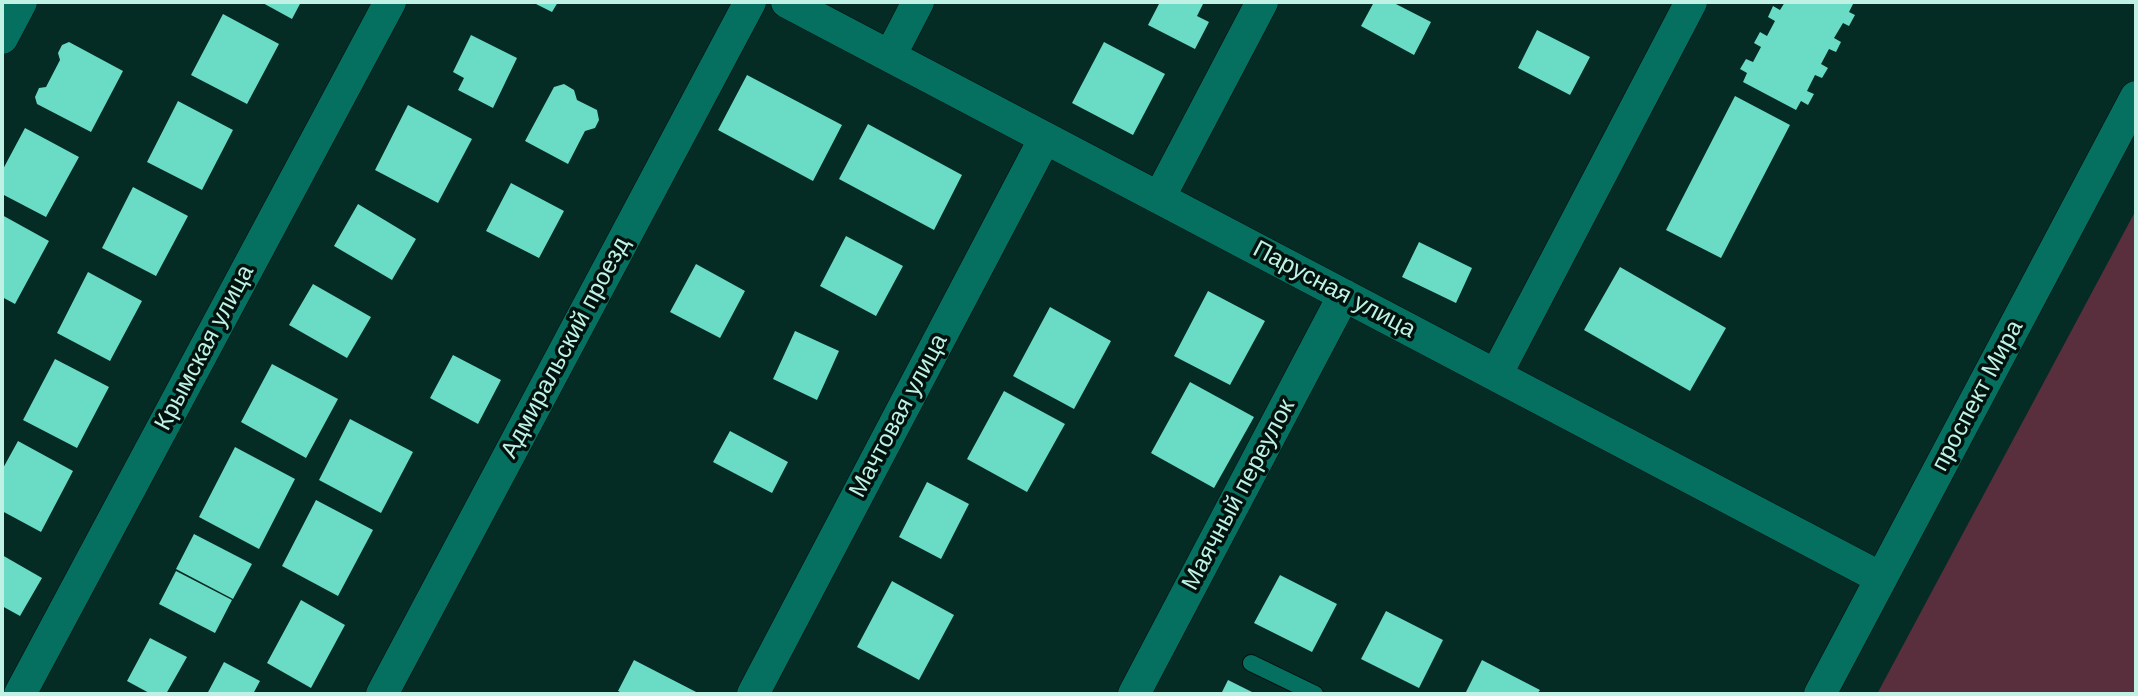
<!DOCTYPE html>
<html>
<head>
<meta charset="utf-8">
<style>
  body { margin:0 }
  #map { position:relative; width:2138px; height:696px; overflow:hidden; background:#042b24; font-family:Arial,sans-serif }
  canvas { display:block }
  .frame { position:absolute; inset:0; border:4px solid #bff2e5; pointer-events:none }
</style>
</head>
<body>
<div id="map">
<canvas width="2138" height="696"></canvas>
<div class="frame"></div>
</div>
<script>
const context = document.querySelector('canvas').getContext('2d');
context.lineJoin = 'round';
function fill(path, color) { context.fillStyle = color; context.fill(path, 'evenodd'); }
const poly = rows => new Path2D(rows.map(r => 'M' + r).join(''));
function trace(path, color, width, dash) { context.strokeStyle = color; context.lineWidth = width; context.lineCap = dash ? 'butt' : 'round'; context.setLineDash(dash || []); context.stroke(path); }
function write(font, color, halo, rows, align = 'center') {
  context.font = font + ' Arial,sans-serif'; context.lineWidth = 7; context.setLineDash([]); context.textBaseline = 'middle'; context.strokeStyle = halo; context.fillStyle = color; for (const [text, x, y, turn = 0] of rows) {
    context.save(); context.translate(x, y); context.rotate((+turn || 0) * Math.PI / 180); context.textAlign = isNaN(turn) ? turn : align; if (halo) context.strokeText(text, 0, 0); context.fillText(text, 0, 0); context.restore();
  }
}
fill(poly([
  [2136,210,2136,694,1877,694]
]), '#592e3d');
fill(poly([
  [261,2,301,2,292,19],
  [532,2,558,2,552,12],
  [1160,2,1204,2,1197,16,1209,22,1195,49,1148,25],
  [1374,2,1392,2,1431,22,1414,55,1361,26],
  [1785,2,1854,2,1849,12,1855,15,1849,26,1843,23,1834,38,1841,42,1836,52,1829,49,1821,64,1828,68,1822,78,1815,75,1807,91,1814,94,1808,105,1801,101,1796,110,1743,82,1747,73,1740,69,1746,59,1753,62,1761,47,1754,43,1760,32,1767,36,1775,21,1768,17,1773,6,1780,10],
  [223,14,279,44,247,104,191,75],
  [1537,30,1590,57,1570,95,1518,68],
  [471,35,517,58,493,108,458,90,464,78,453,72],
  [69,42,123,71,91,132,37,104,35,97,39,88,46,87,60,60,58,53,62,45],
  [1104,42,1165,74,1133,135,1072,103],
  [747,75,842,125,813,181,718,130],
  [564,84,574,90,577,100,597,110,599,120,595,128,585,131,568,164,525,141,554,87],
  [1735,96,1790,125,1721,258,1666,230],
  [178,101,233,130,202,190,147,162],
  [408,105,472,139,438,203,375,170],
  [868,124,962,175,934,230,839,179],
  [25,128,79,157,46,217,2,194,2,171],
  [511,183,564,211,539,258,486,231],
  [133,187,188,216,156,276,102,248],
  [358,204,416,239,392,280,334,246],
  [2,215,49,241,15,304,2,297],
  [846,236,903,266,876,316,820,286],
  [1419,242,1472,268,1456,303,1402,277],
  [696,264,745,291,720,338,670,312],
  [1620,267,1726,328,1690,391,1584,330],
  [88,272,142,301,110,361,57,333],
  [313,284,371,317,347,358,289,325],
  [1208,291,1265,321,1230,385,1174,356],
  [1050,307,1111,341,1074,409,1013,376],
  [795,331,839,351,817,400,773,379],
  [453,355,501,380,478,424,430,398],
  [55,359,109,387,77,448,23,420],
  [272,364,338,399,306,458,241,422],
  [1190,382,1254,417,1214,488,1151,453],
  [1004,391,1065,424,1027,492,967,459],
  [350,419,413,452,381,513,319,480],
  [730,431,788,462,772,493,713,462],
  [18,441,73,471,41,532,2,511,2,470],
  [235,447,295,479,259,549,199,517],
  [927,482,969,504,941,559,899,537],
  [316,500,373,530,338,596,282,566],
  [194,534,252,564,233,599,176,569],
  [2,555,42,578,20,616,2,606],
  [176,571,232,600,215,633,159,604],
  [1280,575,1337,604,1312,652,1254,623],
  [892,581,954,615,919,680,857,647],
  [301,600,345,625,311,688,267,663],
  [1386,611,1443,640,1419,688,1361,659],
  [150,638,187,657,166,694,151,694,127,681],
  [634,660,700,694,624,694,618,691],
  [1482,660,1540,690,1537,694,1465,694],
  [224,662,260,681,253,694,207,694],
  [1228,680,1256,694,1221,694]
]), '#6adcc5');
const lane = poly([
  [1251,663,1315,694]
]);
const street = poly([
  [787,2,1881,578],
  [2,38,21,2],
  [890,56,918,2],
  [1159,198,1262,2],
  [1496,375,1691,2],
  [20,694,390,2],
  [382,694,750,2],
  [753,694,1045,138],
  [1134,694,1344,295],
  [1820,694,2136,97]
]);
trace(lane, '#03100d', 18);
trace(street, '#03100d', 33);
trace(lane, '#067060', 16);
trace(street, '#067060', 32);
write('24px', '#bff2e5', '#00120d', [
  ["Парусная улица",1334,290,28],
  ["Крымская улица",205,348,-62],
  ["Адмиральский проезд",566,348,-62],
  ["проспект Мира",1978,396,-62],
  ["Мачтовая улица",899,416,-62],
  ["Маячный переулок",1239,495,-62]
]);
</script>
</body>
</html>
